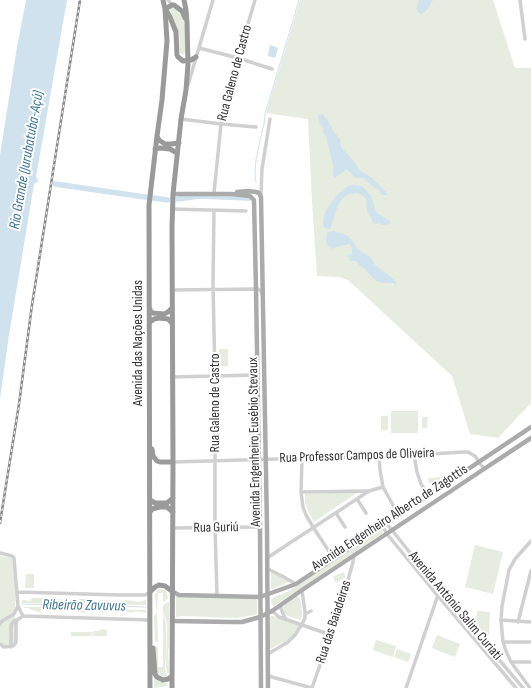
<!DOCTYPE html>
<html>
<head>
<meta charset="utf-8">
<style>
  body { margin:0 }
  canvas { display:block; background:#fff }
</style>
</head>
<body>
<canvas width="531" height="688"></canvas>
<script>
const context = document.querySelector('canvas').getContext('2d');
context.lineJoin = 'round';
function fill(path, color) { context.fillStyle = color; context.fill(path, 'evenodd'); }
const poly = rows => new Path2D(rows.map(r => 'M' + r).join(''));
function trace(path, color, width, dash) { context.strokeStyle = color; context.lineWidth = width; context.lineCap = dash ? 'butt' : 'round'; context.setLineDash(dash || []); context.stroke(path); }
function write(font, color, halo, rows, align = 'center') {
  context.font = font + ' "Sofia Sans Condensed",sans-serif'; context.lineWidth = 4; context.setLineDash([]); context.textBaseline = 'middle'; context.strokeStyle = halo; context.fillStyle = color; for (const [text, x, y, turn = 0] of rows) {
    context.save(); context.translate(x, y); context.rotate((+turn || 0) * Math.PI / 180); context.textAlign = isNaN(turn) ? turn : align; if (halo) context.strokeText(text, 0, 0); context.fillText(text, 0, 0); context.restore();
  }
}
fill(poly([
  [300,0,493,0,515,68,531,68,531,404,529,405,498,438,470,434,452,376,348,280,339,277,317,276,312,201,308,119,266,113],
  [173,7,178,10,183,19,185,28,185,52,183,55,180,53,179,34,170,10,170,9],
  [219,349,228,349,228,366,220,366],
  [391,411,418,411,418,433,391,433],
  [381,416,388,416,388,430,381,430],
  [422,417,428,417,427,428,422,428],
  [440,477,440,483,429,483,428,478],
  [358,492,314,522,309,513,305,503,305,494],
  [380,530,382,531,383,533,274,606,273,606,271,601,273,598,289,591],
  [475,545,503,552,493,594,465,587],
  [0,556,12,558,16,590,15,607,16,642,10,647,0,644],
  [271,571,290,581,283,585,271,589],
  [343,572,346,577,336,583,333,577],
  [26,574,34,574,34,588,25,588],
  [158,589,165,590,167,593,168,599,163,602,163,593,158,593,157,611,156,609,155,595],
  [297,594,301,602,302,613,301,620,288,616,283,611,284,604],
  [176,595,255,598,257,600,257,613,255,615,237,618,182,616,176,617],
  [32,598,41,598,48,602,60,599,63,602,73,603,75,601,80,599,86,599,93,603,102,600,108,600,113,602,118,602,126,600,139,602,146,600,146,605,21,603,22,601,24,600,30,601],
  [169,602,169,648,168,650,169,672,168,674,166,669,167,624,165,616,163,614,163,605],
  [24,607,35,607,146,610,146,613,135,611,131,613,124,611,119,612,113,610,103,613,94,610,89,612,83,613,72,610,61,612,53,610,47,610,39,612,32,610,28,608,24,608],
  [477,611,490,612,489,635,480,634,476,628],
  [157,613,158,642,155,642,154,616],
  [163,615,166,623,166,657,165,662,165,669,167,676,165,677,160,675,157,672,155,668,155,645,158,648,158,667,163,667],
  [271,616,273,616,299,625,295,634,286,641,270,649,270,618],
  [100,629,107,630,107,636,93,636,93,631,100,631],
  [71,632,92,632,92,636,71,636],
  [437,635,460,644,455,657,432,648],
  [376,640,396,646,393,657,373,650],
  [397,649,411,654,408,662,394,657],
  [154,678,161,682,167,683,167,686,154,688]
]), '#e6ecdf');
fill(poly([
  [26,0,67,0,36,177,39,181,34,184,9,335,0,399,0,155,17,47],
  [419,0,433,0,427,10,423,13,420,14,416,9],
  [270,45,278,48,275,58,268,56],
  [324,114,324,117,328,120,329,124,332,127,332,130,340,139,341,147,356,164,359,170,371,177,386,192,387,195,382,195,380,193,378,189,373,187,364,178,356,178,347,169,334,178,333,165,326,136,323,133,324,128,320,124,319,120,318,115],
  [350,185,361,186,364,188,372,197,375,210,377,213,390,221,390,224,382,225,379,223,375,224,372,221,370,215,367,212,366,198,358,193,349,194,343,198,338,205,330,229,325,228,323,225,324,215,326,210,336,196,344,189],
  [334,231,348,236,353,242,357,248,360,251,370,257,373,261,375,265,392,278,396,282,396,286,394,283,383,283,377,281,373,278,365,269,360,266,356,261,350,261,348,255,352,254,352,247,350,244,336,247,333,249,327,245,326,241,327,232]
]), '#cfe2ee');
trace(poly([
  [256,182,255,175,256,160,261,136,264,124,265,114,299,0],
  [22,604,146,607]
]), '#cfe2ee', 1);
trace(poly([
  [55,184,145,197,168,200],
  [178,199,199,196,249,198]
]), '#cfe2ee', 5.5);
trace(poly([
  [168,0,172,5],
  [520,0,525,39],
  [199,48,238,58,272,69],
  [188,85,213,0],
  [181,119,221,124,256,127],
  [214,193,221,124,238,58,255,0],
  [261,195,262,169,270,119],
  [172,209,246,211],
  [214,210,213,284,215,379,215,527,217,596],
  [172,290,258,289,261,291,262,294],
  [172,377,257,375],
  [414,455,417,472,421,484,429,496],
  [379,456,380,470,383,487,399,516],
  [302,459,301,492,303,507,306,515,313,527,334,559],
  [173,462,414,455,447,453,464,452,468,452,475,456,484,469],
  [301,492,368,491],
  [357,499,366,513],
  [336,513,345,527],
  [387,524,440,590,523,688],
  [383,527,387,534,437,595,516,688],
  [173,528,260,527],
  [0,553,12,556,14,558,18,606,23,616],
  [267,558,369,491,383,487],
  [268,569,282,576,296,584],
  [17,592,119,595,145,595,150,592],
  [281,605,281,609,285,618],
  [272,611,279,617,331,635],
  [305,614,311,611],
  [23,616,150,620],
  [501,620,531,622],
  [518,622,531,571],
  [0,624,2,621,14,614,18,606],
  [503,642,531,642],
  [0,644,4,647,13,646,15,644,16,642,16,625,17,620,23,616],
  [11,647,11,625,14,621,17,620],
  [268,654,288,642,295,635,302,624,305,618,305,612,302,590],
  [511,662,531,662],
  [268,676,312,688],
  [312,688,343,598,353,562,354,555],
  [406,688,438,595],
  [530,688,511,662,506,651,503,642,501,620,502,606,509,570,515,559,531,541]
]), '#d0d0d0', 3.5);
trace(poly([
  [237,192,248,191,256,192,259,193,261,197,267,528,268,688],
  [173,194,231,194,250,196,254,200,256,289,260,527,261,688],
  [173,592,179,595,260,597,296,584,531,427],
  [172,621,231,622,242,622,260,617,272,611,302,590,484,469,531,438]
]), '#ababab', 4.5);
trace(poly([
  [165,9,172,5,174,5,182,11,185,18],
  [166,10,170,17,176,32,177,55,178,57,183,61,191,60,196,57],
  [157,136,159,140,165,144,171,144,179,143],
  [155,149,160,148,170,149,177,153],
  [150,309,150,311,153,313,164,314,168,312,172,308],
  [150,322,154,319,159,318,168,319,172,323],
  [152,449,153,456,157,461,160,462,173,462],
  [150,500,155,503,167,503,173,498],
  [150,512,152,509,160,507,167,507,173,512],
  [150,592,155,587,159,585,165,586,173,592],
  [153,648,155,674,157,677,163,680,168,679,172,676],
  [150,688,149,205,157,136,162,100,167,41,165,9,163,0],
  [172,688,173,462,172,228,173,194,181,119,186,90,188,64,187,23,186,10,184,0]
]), '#9a9a9a', 5);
const rail = poly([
  [0,523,19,404,32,305,80,0]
]);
trace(rail, '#888', 2.5);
trace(rail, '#fff', 1, [3]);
write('14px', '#333', '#fff', [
  ["Rua Galeno de Castro",235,73,-75],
  ["Avenida das Nações Unidas",138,343,-90],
  ["Rua Galeno de Castro",215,403,-90],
  ["Avenida Engenheiro Eusébio Stevaux",255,442,-91],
  ["Rua Professor Campos de Oliveira",357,456,-2],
  ["Avenida Engenheiro Alberto de Zagottis",390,518,-33],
  ["Rua Guriú",216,528,-1],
  ["Avenida Antônio Salim Curiati",455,606,50],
  ["Rua das Baiadeiras",334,622,-72]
]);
write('italic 15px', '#3f7597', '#fff', [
  ["Rio Grande (Jurubatuba-Açú)",27,160,-80],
  ["Ribeirão Zavuvus",84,606,1]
]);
</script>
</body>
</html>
